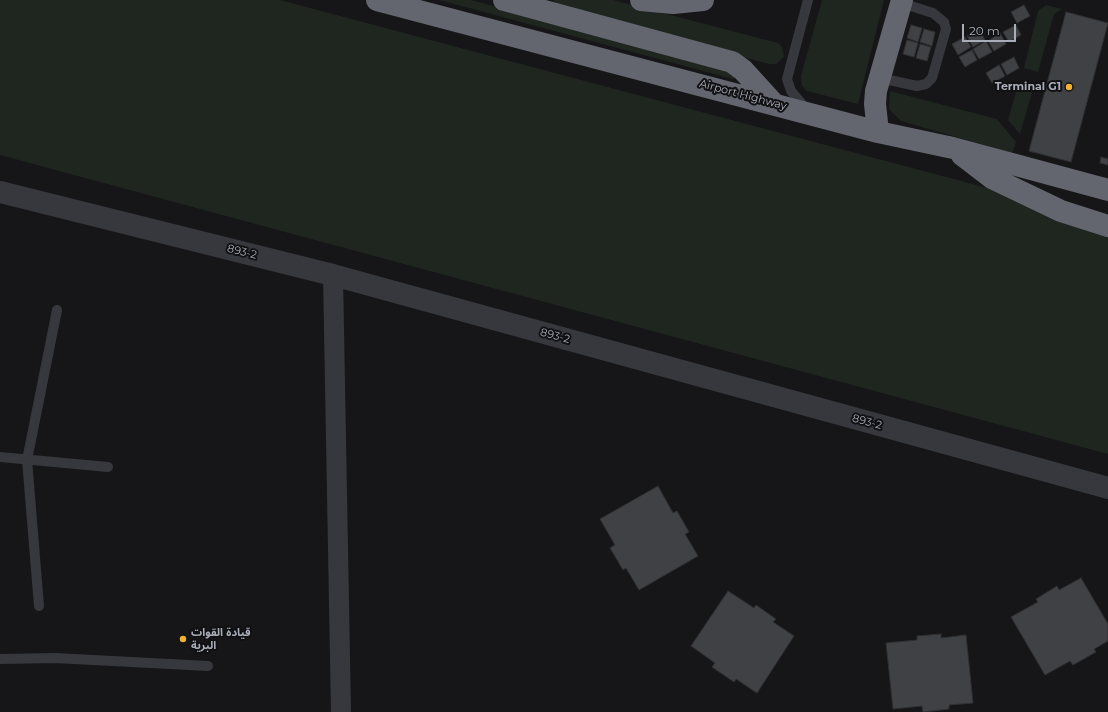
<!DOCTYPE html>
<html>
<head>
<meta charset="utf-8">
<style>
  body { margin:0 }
  #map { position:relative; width:1108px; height:712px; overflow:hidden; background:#161618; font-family:Montserrat,sans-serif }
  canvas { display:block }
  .scale { position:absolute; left:962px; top:24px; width:54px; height:18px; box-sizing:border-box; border:2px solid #a8adb8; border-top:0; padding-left:5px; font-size:12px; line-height:14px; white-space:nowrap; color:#a8adb8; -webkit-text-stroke:3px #111113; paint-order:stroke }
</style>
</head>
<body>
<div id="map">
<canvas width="1108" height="712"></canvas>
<div class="scale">20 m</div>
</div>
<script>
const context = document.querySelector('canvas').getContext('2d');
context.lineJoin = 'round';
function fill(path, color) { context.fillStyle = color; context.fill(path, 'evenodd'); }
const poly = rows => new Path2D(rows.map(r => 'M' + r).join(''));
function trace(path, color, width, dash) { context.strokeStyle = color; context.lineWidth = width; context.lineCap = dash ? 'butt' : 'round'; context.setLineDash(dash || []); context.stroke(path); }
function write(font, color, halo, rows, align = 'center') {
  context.font = font + ' Montserrat,"Noto Sans Arabic",sans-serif'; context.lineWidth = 4; context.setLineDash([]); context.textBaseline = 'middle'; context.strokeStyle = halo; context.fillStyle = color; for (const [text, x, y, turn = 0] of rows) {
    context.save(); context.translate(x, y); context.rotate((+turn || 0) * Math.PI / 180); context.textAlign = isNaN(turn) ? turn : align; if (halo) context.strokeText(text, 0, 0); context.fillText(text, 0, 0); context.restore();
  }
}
fill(poly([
  [0,0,280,0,1108,220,1108,454,0,155],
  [439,0,471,0,732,70,737,78,733,79],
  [553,0,613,0,778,43,782,47,784,57,776,64,769,64,559,8],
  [822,0,884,0,858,104,807,91,802,86,801,76],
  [1046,5,1062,9,1054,14,1038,72,1024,68,1038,11],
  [1018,85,1033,89,1020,134,1008,120],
  [890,91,997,119,1016,142,1012,153,901,121,889,109]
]), '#1e261f');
const building = poly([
  [1024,5,1030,16,1017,23,1011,12,1024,5],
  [1066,12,1108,23,1071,162,1029,151,1066,12],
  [911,25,922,28,918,42,907,38,911,25],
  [1016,25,1021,35,1009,42,1003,32,1016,25],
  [924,29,935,32,932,46,920,42,924,29],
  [979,29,985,40,973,47,967,36,979,29],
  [1000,33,1006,44,994,51,988,41,1000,33],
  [965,37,971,47,958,55,952,44,965,37],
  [907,40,918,43,914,57,903,54,907,40],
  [986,41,992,52,979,59,973,49,986,41],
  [920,44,931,47,927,61,916,58,920,44],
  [972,50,977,60,965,67,959,57,972,50],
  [1014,57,1019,68,1007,75,1001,64,1014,57],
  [999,65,1005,76,992,83,986,73,999,65],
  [1101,157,1108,159,1108,165,1100,163,1101,157],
  [658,486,673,513,677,511,689,532,685,534,698,556,639,590,626,568,623,570,610,548,615,545,600,519,658,486],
  [1081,578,1108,624,1108,641,1094,649,1096,652,1073,665,1070,661,1045,675,1011,617,1038,602,1036,599,1057,586,1059,590,1081,578],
  [728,591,754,608,756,605,776,619,773,622,794,636,757,693,736,679,734,682,712,667,715,663,691,646,728,591],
  [941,634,941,638,966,635,973,703,949,705,949,709,923,712,922,706,893,709,886,643,917,640,917,636,941,634]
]);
fill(building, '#404145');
trace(building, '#303034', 1);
trace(poly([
  [880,78,917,86,926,84,932,78,946,29,944,22,933,13,901,3],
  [806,109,791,91,787,79,808,0],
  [0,457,108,467],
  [39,606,27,460,57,310],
  [0,659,55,658,208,666]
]), '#37383d', 10);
trace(poly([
  [333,275,341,712]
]), '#37383d', 20);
trace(poly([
  [0,192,333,275,1108,488]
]), '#37383d', 22);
trace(poly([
  [377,0,878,132,953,148,1108,190],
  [504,0,732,62,743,70,774,104],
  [641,0,673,3,703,0],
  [878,132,875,104,876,91,902,0],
  [962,155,992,178,1061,211,1108,226]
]), '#63666e', 22);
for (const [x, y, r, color] of [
  [1069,87,4,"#f2b134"],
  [183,639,4,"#f2b134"]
]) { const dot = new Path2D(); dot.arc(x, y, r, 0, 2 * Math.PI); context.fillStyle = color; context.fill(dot); trace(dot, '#111113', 1.5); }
write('bold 11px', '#a8adb8', '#111113', [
  ["Terminal G1",1061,87],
  ["قيادة القوات",191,633,"left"],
  ["البرية",191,646,"left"]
], 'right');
write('11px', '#a8adb8', '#111113', [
  ["Airport Highway",743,95,15],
  ["893-2",242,252,14],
  ["893-2",555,336,15],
  ["893-2",867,422,15]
]);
</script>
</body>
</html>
